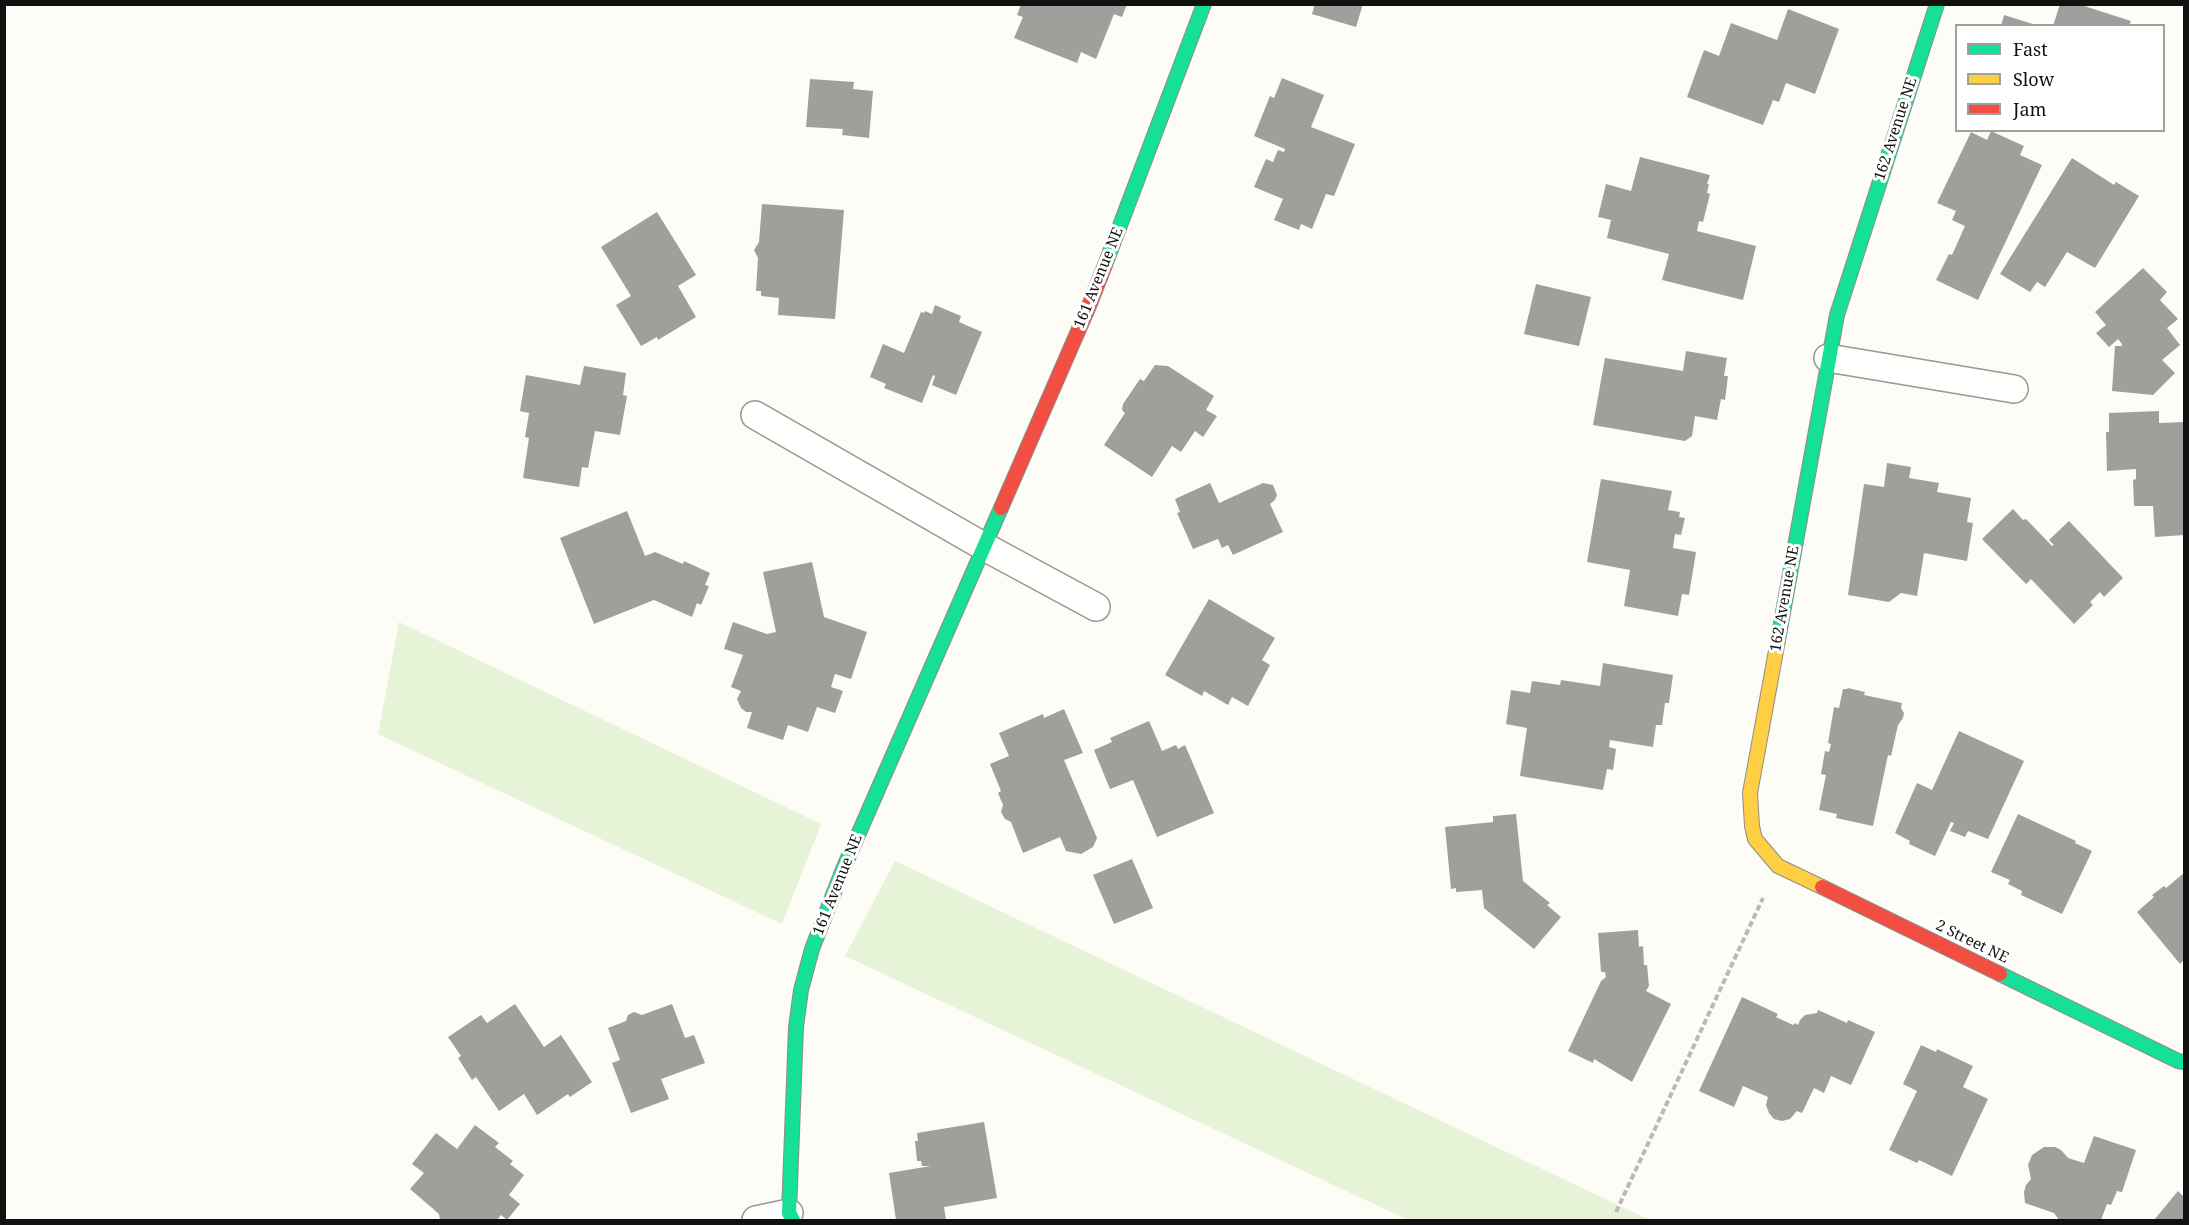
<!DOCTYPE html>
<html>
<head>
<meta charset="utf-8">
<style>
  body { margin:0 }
  #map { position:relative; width:2189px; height:1225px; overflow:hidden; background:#fdfcf7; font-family:"Noto Serif",serif }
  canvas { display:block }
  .frame { position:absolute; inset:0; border:6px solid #111; pointer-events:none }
  .legend { position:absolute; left:1955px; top:24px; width:210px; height:108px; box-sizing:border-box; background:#fff; border:2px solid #a0a0a0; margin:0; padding:8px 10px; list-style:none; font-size:18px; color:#111 }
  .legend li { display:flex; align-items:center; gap:12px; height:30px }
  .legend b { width:30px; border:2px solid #a0a0a0 }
</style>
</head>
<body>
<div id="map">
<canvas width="2189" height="1225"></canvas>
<div class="frame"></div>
<ul class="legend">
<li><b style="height:8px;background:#16e098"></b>Fast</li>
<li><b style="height:8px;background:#ffcf43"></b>Slow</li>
<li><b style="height:8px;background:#f24e42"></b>Jam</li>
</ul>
</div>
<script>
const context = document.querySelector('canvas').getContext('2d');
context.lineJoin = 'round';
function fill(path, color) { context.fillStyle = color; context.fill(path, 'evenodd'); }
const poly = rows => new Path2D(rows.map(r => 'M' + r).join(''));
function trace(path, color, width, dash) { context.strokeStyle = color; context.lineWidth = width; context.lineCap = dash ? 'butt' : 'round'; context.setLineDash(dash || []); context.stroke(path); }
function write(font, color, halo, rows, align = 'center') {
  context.font = font + ' "Noto Serif",serif'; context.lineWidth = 6; context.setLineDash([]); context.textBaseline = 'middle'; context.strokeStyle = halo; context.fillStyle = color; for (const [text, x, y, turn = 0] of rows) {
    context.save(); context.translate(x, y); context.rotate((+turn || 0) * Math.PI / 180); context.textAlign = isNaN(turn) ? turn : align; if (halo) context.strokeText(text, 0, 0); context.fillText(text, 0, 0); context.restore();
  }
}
fill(poly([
  [399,622,821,824,782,924,378,734],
  [895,861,1599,1196,1650,1220,1408,1220,845,956]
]), '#e7f3d7');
fill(poly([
  [1021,4,1127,4,1122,17,1114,14,1096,59,1081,52,1077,63,1014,38,1023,17,1017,15],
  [1315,4,1363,4,1356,27,1312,14],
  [2060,4,2078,4,2131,21,2129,26,2053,26],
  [1788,9,1839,29,1815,94,1786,83,1779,102,1773,100,1763,125,1687,97,1704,50,1719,56,1731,23,1777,40],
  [2004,15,2036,25,2036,26,2001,26],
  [1282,78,1324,95,1311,127,1355,144,1334,196,1326,194,1312,229,1301,224,1299,230,1274,220,1283,199,1254,187,1266,159,1273,162,1278,150,1284,152,1285,149,1254,136,1270,96,1274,98],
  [810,79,854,82,853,89,873,91,869,138,842,135,843,129,806,127],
  [1991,131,2024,146,2020,155,2042,165,1978,300,1936,280,1949,254,1952,255,1965,226,1952,220,1956,211,1937,203,1971,132,1987,140],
  [1640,157,1710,175,1707,184,1709,184,1707,193,1710,194,1703,222,1699,221,1697,231,1756,246,1743,300,1662,280,1669,254,1607,238,1611,220,1598,217,1606,184,1631,191],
  [2072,158,2114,185,2116,182,2139,196,2095,268,2067,252,2045,287,2037,282,2030,292,2000,274],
  [762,204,844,210,835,319,778,315,779,298,761,296,761,291,756,291,758,258,754,250,759,242],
  [657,212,696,275,678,286,696,317,658,340,657,337,641,346,616,305,631,296,601,247],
  [2143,268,2167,292,2160,300,2178,319,2167,328,2180,345,2162,360,2175,373,2153,395,2112,391,2115,346,2122,346,2122,344,2118,339,2109,347,2096,333,2106,325,2095,312],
  [1536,284,1591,297,1579,346,1524,334],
  [935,305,961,316,959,322,982,332,956,395,932,385,935,376,933,375,922,403,884,388,886,384,870,377,883,344,904,353,921,312,924,313,925,311,932,314],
  [1686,351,1727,358,1724,376,1728,376,1725,400,1721,399,1717,420,1695,416,1692,436,1685,441,1593,425,1605,358,1683,371],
  [1155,365,1168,366,1214,396,1206,410,1217,416,1203,437,1195,431,1181,452,1172,446,1152,477,1104,445,1125,413,1122,410,1123,404,1140,379,1144,381],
  [584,366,626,373,623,395,627,396,620,435,595,431,588,468,582,467,579,487,523,478,529,438,525,437,529,413,520,411,526,375,580,385],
  [2159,411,2159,423,2184,422,2184,535,2155,537,2153,506,2134,506,2133,480,2136,479,2136,469,2107,471,2106,432,2109,432,2109,413],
  [1887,463,1911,467,1909,478,1939,483,1937,492,1971,498,1967,522,1973,523,1967,561,1924,553,1917,596,1901,593,1889,602,1848,595,1864,484,1884,487],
  [1601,479,1672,491,1668,510,1680,512,1679,517,1685,518,1681,535,1675,534,1673,548,1696,552,1689,595,1682,594,1678,616,1624,606,1630,570,1587,562],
  [1210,483,1219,503,1263,483,1273,485,1277,495,1275,500,1270,504,1283,532,1233,555,1228,545,1222,548,1218,539,1193,549,1177,513,1180,512,1175,499],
  [2013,509,2023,520,2026,519,2052,546,2054,545,2049,540,2069,521,2123,578,2104,597,2100,592,2090,602,2093,605,2074,624,2031,579,2026,584,1982,539],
  [627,511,645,556,655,552,683,564,684,561,710,573,705,585,709,586,701,605,697,603,692,617,654,600,594,624,560,538],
  [812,562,824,617,867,632,851,679,835,674,831,687,843,691,835,713,817,707,808,732,788,725,783,740,747,728,752,712,746,712,741,708,737,699,741,691,731,687,743,655,724,649,733,622,767,634,776,632,763,572],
  [1209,599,1275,638,1262,660,1270,665,1248,706,1232,697,1228,705,1204,691,1202,696,1165,675],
  [1603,663,1673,675,1669,703,1665,703,1662,725,1656,725,1653,747,1610,740,1609,747,1616,749,1613,770,1607,769,1603,790,1520,776,1527,728,1506,724,1511,690,1530,693,1532,681,1560,685,1561,680,1600,686],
  [1848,688,1865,692,1864,695,1902,703,1901,708,1904,713,1903,718,1898,725,1891,756,1888,755,1873,826,1836,818,1837,814,1819,810,1826,775,1821,774,1825,751,1829,752,1831,744,1828,743,1834,707,1839,708,1843,689,1847,689],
  [1064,709,1083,753,1064,760,1097,838,1093,847,1081,854,1066,851,1060,837,1023,853,1011,822,1005,819,1001,812,1003,805,998,793,1001,791,990,764,1009,756,999,733,1043,714,1044,718],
  [1149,721,1162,751,1176,745,1178,749,1185,745,1214,813,1157,837,1133,780,1110,789,1094,750,1112,742,1110,738],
  [1959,731,2024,761,1988,839,1968,831,1965,837,1950,831,1954,823,1951,822,1935,856,1909,844,1910,841,1895,833,1917,783,1932,790],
  [1516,814,1523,881,1550,903,1547,905,1561,917,1534,949,1484,908,1482,890,1456,892,1456,888,1451,889,1445,827,1493,822,1493,816],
  [2018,814,2076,841,2075,843,2092,851,2062,914,2021,895,2022,891,2008,884,2010,880,1991,872],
  [1132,859,1153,908,1114,924,1093,875],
  [2184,873,2184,960,2180,964,2137,912,2154,897,2152,895,2164,886,2166,888],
  [1638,930,1639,947,1643,946,1644,965,1647,965,1649,986,1646,991,1671,1004,1632,1082,1594,1059,1593,1063,1568,1051,1601,981,1606,977,1605,972,1601,972,1598,933],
  [1742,997,1778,1014,1776,1017,1793,1025,1795,1023,1798,1025,1800,1020,1805,1015,1817,1013,1818,1010,1847,1023,1848,1020,1875,1032,1851,1085,1831,1076,1824,1093,1814,1088,1802,1113,1797,1111,1790,1119,1782,1121,1774,1119,1769,1113,1766,1105,1768,1097,1743,1086,1734,1107,1699,1091],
  [515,1004,544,1047,561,1035,592,1082,570,1097,568,1094,537,1115,524,1094,499,1111,476,1077,472,1080,458,1058,461,1056,448,1037,481,1015,487,1023],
  [672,1004,685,1038,694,1035,705,1063,661,1079,669,1099,631,1113,612,1063,620,1060,608,1028,626,1021,628,1015,634,1012,642,1015],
  [1921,1045,1936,1052,1937,1049,1973,1066,1963,1087,1988,1099,1952,1176,1919,1160,1917,1163,1889,1150,1917,1091,1903,1084],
  [984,1122,997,1198,944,1207,946,1220,896,1220,889,1173,931,1166,922,1166,921,1161,917,1161,915,1141,918,1141,917,1133],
  [475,1125,499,1143,495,1147,513,1161,510,1164,524,1175,509,1195,520,1204,507,1220,501,1215,497,1220,440,1220,439,1214,410,1189,424,1173,412,1164,436,1133,457,1149],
  [2094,1136,2136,1150,2122,1192,2117,1191,2111,1205,2107,1204,2101,1220,2059,1220,2054,1213,2025,1203,2024,1192,2026,1185,2031,1179,2028,1165,2032,1155,2044,1147,2055,1147,2061,1150,2068,1158,2084,1163],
  [2178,1191,2184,1197,2184,1220,2154,1220]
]), '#a19f9c');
const street = poly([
  [1828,358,2014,389],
  [755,415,983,546,1096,607],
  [756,1220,789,1213]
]);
const fast = poly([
  [1105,265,1204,4],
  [1778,640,1837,315,1937,4],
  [2000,974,2178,1061,2184,1062],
  [793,1220,789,1213,796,1027,801,990,812,949,844,867,1001,508]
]);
const slow = poly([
  [1778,640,1750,793,1752,826,1755,839,1778,866,1822,887]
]);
const jam = poly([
  [1001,508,1089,306,1105,265],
  [1822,887,2000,974]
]);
trace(street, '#979795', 30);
trace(fast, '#8e8d8b', 16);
trace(slow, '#8e8d8b', 16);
trace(jam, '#8e8d8b', 16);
trace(poly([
  [1616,1212,1763,898]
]), '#b9b9b8', 4, [6, 3]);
trace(street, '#fffffe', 27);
trace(fast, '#16e098', 14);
trace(slow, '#ffcf43', 14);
trace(jam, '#f24e42', 14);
write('15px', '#111', '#fff', [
  ["162 Avenue NE",1896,129,-72],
  ["161 Avenue NE",1099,278,-68],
  ["162 Avenue NE",1785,599,-80],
  ["161 Avenue NE",838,885,-68],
  ["2 Street NE",1972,942,26]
]);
</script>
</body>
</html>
